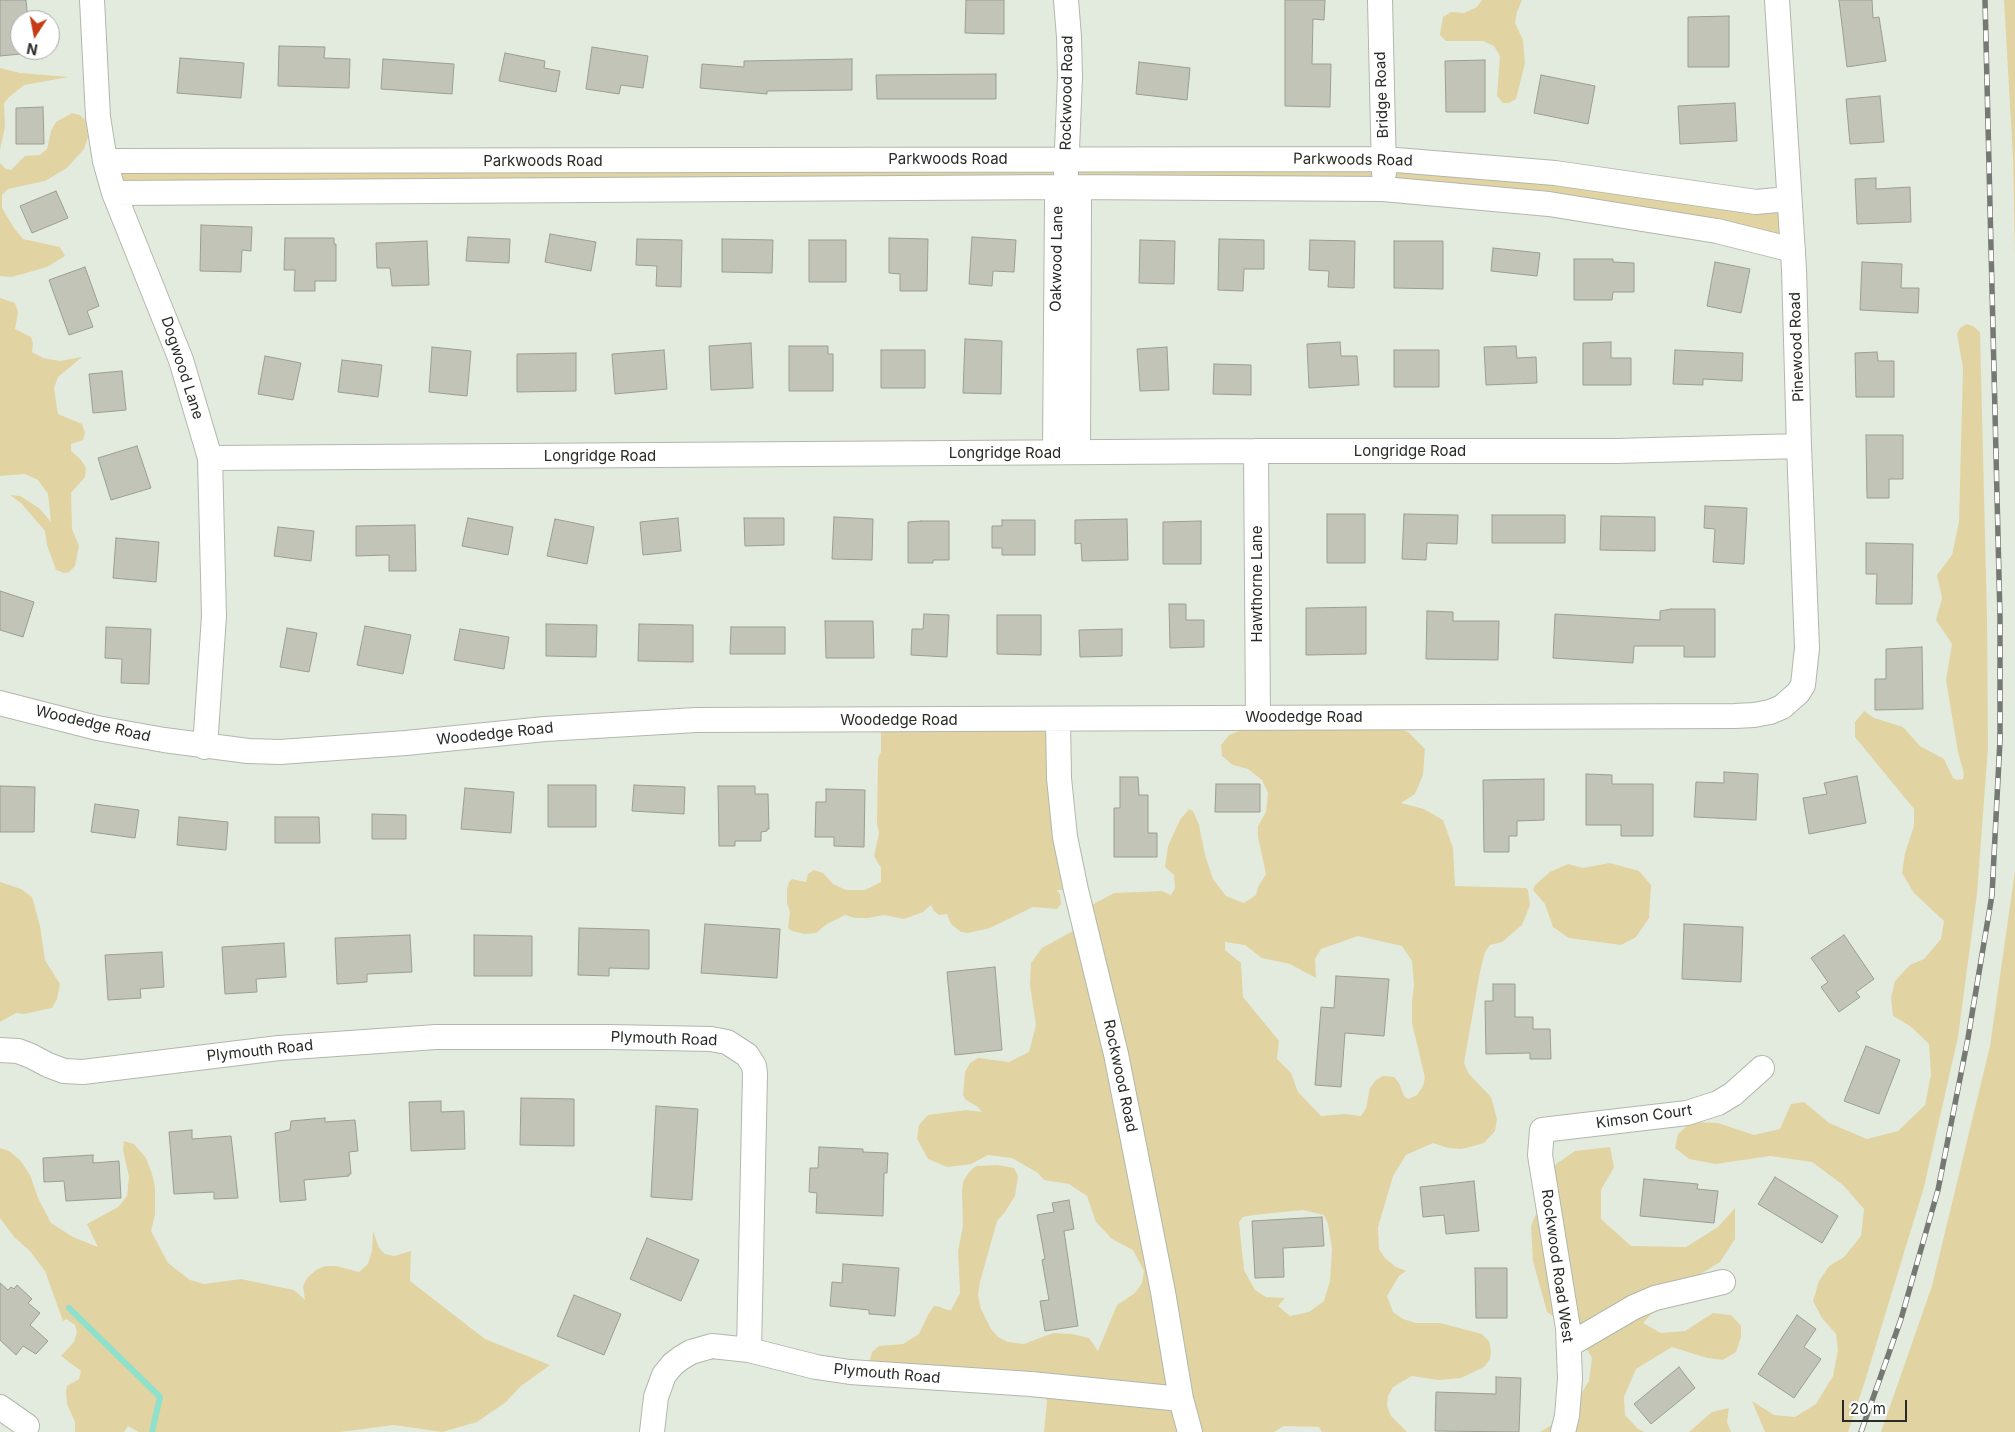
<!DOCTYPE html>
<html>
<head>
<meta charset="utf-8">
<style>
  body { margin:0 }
  #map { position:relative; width:2015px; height:1432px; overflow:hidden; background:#e3ebdf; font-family:Inter,sans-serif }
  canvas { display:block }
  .north { position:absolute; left:10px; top:10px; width:50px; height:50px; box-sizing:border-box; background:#fff; border:1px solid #a9aaa8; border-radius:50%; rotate:191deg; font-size:14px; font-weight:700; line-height:20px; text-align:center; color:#282b26 }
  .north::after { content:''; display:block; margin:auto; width:18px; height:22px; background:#c53c15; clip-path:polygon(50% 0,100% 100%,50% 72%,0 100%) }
  .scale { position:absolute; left:1842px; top:1400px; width:65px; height:22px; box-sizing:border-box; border:2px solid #282b26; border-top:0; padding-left:6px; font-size:15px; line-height:18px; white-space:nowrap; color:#282b26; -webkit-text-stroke:4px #fff; paint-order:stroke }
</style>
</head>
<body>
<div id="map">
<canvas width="2015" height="1432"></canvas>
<div class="north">N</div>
<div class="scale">20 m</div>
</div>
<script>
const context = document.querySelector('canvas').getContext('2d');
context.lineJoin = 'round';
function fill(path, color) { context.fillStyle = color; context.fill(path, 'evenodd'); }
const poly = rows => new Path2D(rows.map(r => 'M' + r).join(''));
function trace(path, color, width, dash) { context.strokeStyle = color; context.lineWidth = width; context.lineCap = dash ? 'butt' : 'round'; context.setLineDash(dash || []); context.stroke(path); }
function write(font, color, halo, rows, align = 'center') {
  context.font = font + ' Inter,sans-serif'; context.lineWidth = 5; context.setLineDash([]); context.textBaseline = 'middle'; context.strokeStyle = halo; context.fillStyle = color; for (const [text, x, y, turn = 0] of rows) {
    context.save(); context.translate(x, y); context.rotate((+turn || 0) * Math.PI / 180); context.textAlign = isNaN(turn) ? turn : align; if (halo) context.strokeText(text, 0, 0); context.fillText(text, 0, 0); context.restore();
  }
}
fill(poly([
  [1482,0,1522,0,1517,12,1515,23,1523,40,1525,63,1516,99,1509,103,1503,103,1497,96,1500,56,1494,46,1483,41,1446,41,1440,35,1443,17,1451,12,1464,13,1477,7],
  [2004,0,2015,0,2015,257,2013,157],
  [0,68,20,73,69,77,24,85,9,97,4,103,5,127,0,150],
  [72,113,80,115,86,121,88,137,84,149,67,168,45,181,8,189,2,195,2,208,14,228,23,239,60,247,65,256,47,267,12,277,0,276,0,163,6,169,11,170,25,156,40,155,47,149,51,131,56,122],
  [1384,159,1788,199,1793,250,1549,204,1065,188,114,193,105,161],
  [0,298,15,303,18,312,15,329,31,337,33,344,32,352,43,358,60,361,82,357,58,377,54,388,58,414,82,424,85,433,83,440,71,444,71,451,81,460,86,468,85,477,71,493,72,529,79,546,75,566,69,572,64,573,56,570,47,545,45,531,21,503,10,495,20,496,39,508,51,522,48,494,38,480,25,474,0,476],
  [1967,324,1973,326,1980,332,1987,617,1988,748,1977,894,1958,1037,1924,1187,1865,1381,1848,1432,1765,1432,1752,1401,1774,1415,1795,1417,1816,1404,1833,1376,1838,1350,1836,1334,1822,1318,1813,1301,1819,1281,1829,1266,1844,1257,1861,1236,1864,1209,1843,1185,1812,1162,1770,1156,1716,1164,1689,1159,1675,1148,1678,1134,1691,1122,1718,1123,1754,1135,1780,1129,1791,1104,1804,1102,1829,1123,1867,1139,1898,1131,1925,1105,1931,1075,1929,1044,1910,1026,1893,1016,1891,998,1895,981,1910,965,1924,959,1941,939,1944,921,1914,893,1902,873,1905,853,1914,826,1914,809,1855,737,1855,722,1864,711,1874,718,1903,727,1920,746,1944,759,1953,778,1957,780,1963,779,1964,774,1958,752,1946,680,1952,644,1936,620,1942,598,1937,575,1952,555,1959,522,1963,368,1957,334,1960,328],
  [1360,717,1408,732,1425,749,1423,775,1415,794,1401,803,1424,809,1443,820,1453,848,1455,886,1526,888,1528,890,1530,905,1522,925,1502,942,1490,945,1485,952,1480,972,1464,1063,1469,1074,1491,1097,1497,1119,1495,1131,1484,1143,1462,1149,1448,1148,1433,1143,1406,1155,1393,1176,1378,1227,1379,1249,1385,1258,1396,1267,1406,1271,1399,1276,1387,1296,1393,1312,1403,1319,1416,1323,1440,1323,1482,1334,1489,1341,1491,1351,1490,1359,1484,1367,1461,1378,1438,1380,1412,1376,1393,1387,1388,1396,1387,1406,1391,1416,1407,1432,1322,1432,1319,1427,1284,1426,1274,1432,1044,1432,1047,1401,1043,1394,879,1368,870,1360,872,1352,879,1346,903,1344,919,1334,928,1315,934,1306,940,1307,947,1310,951,1310,960,1293,958,1251,963,1226,962,1190,963,1182,969,1172,976,1166,998,1165,1014,1168,1018,1176,1015,1196,1005,1212,997,1221,980,1282,978,1295,981,1309,991,1329,998,1337,1008,1342,1024,1344,1053,1333,1072,1334,1089,1338,1098,1351,1117,1305,1135,1293,1142,1283,1144,1271,1133,1250,1112,1239,1096,1222,1087,1196,1069,1184,1044,1180,1038,1173,1012,1158,988,1155,971,1164,947,1167,928,1159,917,1139,919,1125,928,1115,966,1110,982,1112,978,1107,966,1100,963,1095,965,1072,970,1063,978,1058,1009,1062,1029,1052,1036,1025,1030,986,1031,963,1042,948,1084,925,1092,905,1114,893,1162,891,1171,895,1175,888,1174,875,1165,867,1168,846,1180,820,1189,809,1193,811,1199,825,1205,855,1213,879,1226,896,1244,903,1256,895,1258,887,1266,874,1258,837,1258,826,1266,812,1268,793,1262,780,1248,769,1233,765,1222,756,1221,745,1229,735,1251,726],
  [1358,936,1402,946,1412,961,1414,986,1412,1001,1412,1023,1425,1078,1423,1086,1417,1095,1408,1099,1404,1096,1399,1083,1394,1077,1383,1076,1376,1080,1370,1088,1366,1108,1361,1116,1345,1114,1321,1116,1298,1092,1291,1073,1277,1059,1279,1041,1243,997,1241,963,1225,950,1225,942,1245,945,1262,958,1290,964,1316,978,1315,959,1321,949],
  [1303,1210,1324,1215,1328,1224,1332,1249,1330,1281,1324,1301,1309,1312,1290,1316,1278,1306,1285,1298,1266,1297,1255,1290,1244,1270,1239,1222,1243,1217,1253,1215],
  [881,720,1058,720,1076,890,1056,890,1060,894,1061,904,1057,909,1033,907,990,928,968,933,961,932,951,924,947,914,939,915,934,911,931,905,923,912,904,919,884,915,868,918,855,918,845,915,827,924,816,933,804,934,792,931,788,928,790,912,787,903,787,890,789,882,792,879,806,882,808,874,814,870,823,873,833,884,846,890,865,890,881,882,881,868,874,856,879,833,877,824,878,758,881,752],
  [1610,863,1639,871,1651,885,1649,918,1636,937,1621,945,1569,938,1553,927,1545,904,1533,890,1535,885,1550,872,1568,864,1583,868],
  [2015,871,2015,1432,1881,1432,1932,1286,1990,1046],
  [0,882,21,889,32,897,40,926,45,960,60,984,57,999,52,1008,24,1014,16,1013,0,1022],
  [124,1141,134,1144,146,1158,152,1174,155,1187,155,1214,151,1231,168,1263,190,1280,204,1284,241,1279,294,1290,305,1300,303,1286,307,1278,316,1270,325,1266,336,1266,359,1272,368,1264,372,1251,373,1231,379,1248,385,1254,394,1256,411,1251,410,1281,485,1339,550,1365,521,1386,506,1402,477,1422,442,1432,394,1425,340,1432,139,1432,128,1426,124,1432,75,1432,75,1422,67,1404,66,1391,67,1386,79,1379,81,1371,61,1356,74,1342,77,1332,75,1325,66,1319,63,1321,45,1271,30,1251,15,1238,0,1218,0,1148,9,1151,20,1160,30,1175,38,1198,51,1223,73,1237,98,1247,87,1224,118,1207,127,1196,129,1177,123,1150],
  [1610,1147,1614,1167,1601,1190,1601,1219,1631,1246,1686,1247,1718,1227,1735,1208,1735,1239,1720,1262,1672,1292,1643,1323,1661,1333,1685,1331,1713,1313,1731,1315,1741,1326,1741,1337,1736,1352,1723,1360,1707,1358,1672,1347,1636,1369,1624,1397,1625,1415,1638,1429,1645,1432,1540,1432,1567,1416,1589,1381,1592,1358,1576,1331,1547,1312,1533,1261,1531,1226,1556,1164,1575,1151],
  [1729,1408,1727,1422,1731,1432,1689,1432,1712,1412]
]), '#e1d4a2');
trace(poly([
  [69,1308,160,1397,152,1432]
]), '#8fe1cc', 6);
const building = poly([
  [0,0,26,0,28,20,20,20,20,50,31,50,31,53,0,56,0,0],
  [966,0,1004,0,1004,34,965,33,966,0],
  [1285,0,1325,0,1324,20,1313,19,1312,64,1331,64,1330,107,1285,106,1285,0],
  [1839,0,1872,0,1873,18,1879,17,1886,61,1847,67,1839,0],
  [1729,16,1729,67,1688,67,1688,17,1729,16],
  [279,46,325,47,324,58,350,59,349,88,278,86,279,46],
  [592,47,648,56,643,88,621,85,619,94,586,89,592,47],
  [505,53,545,61,544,68,560,71,556,92,499,81,505,53],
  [180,58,244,63,241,98,177,93,180,58],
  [383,59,454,64,452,94,381,89,383,59],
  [852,59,852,90,767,91,767,94,700,88,702,64,744,67,744,61,852,59],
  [1485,60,1485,112,1446,112,1445,61,1485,60],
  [1139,62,1190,68,1187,100,1136,94,1139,62],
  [996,74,996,99,877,99,876,75,996,74],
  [1541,75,1595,86,1588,124,1534,113,1541,75],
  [1880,96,1884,142,1850,144,1846,99,1880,96],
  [1735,103,1737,141,1680,144,1678,106,1735,103],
  [43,107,44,144,16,144,16,108,43,107],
  [1876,178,1876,189,1910,187,1911,222,1857,224,1855,179,1876,178],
  [56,191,68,218,32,233,20,206,56,191],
  [201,225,252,227,251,251,242,250,241,272,200,271,201,225],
  [550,234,596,242,591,271,545,262,550,234],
  [468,237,510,239,509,263,466,261,468,237],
  [972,237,1016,240,1014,272,993,271,992,286,969,284,972,237],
  [285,238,334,238,334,244,336,244,336,281,315,281,315,291,294,291,295,270,284,270,285,238],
  [889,238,928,239,927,291,900,291,900,274,889,273,889,238],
  [637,239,682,240,681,287,656,286,657,266,636,265,637,239],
  [722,239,773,240,772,273,722,272,722,239],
  [1219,239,1264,240,1264,269,1244,269,1243,291,1218,290,1219,239],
  [809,240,846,240,846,282,809,282,809,240],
  [1140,240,1175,241,1174,284,1139,283,1140,240],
  [1310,240,1355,241,1354,288,1328,287,1329,271,1309,270,1310,240],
  [427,241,429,285,392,286,390,268,377,268,376,243,427,241],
  [1394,241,1443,241,1443,289,1394,288,1394,241],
  [1493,248,1540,253,1537,276,1491,271,1493,248],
  [1574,259,1613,259,1613,262,1634,263,1634,292,1613,292,1612,300,1574,300,1574,259],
  [1715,262,1750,269,1741,313,1707,306,1715,262],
  [1862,262,1902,264,1901,288,1919,288,1918,313,1860,310,1862,262],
  [85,267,99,306,87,311,93,327,69,335,49,280,85,267],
  [965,339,1002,341,1001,394,963,393,965,339],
  [1340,342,1341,356,1357,356,1359,385,1309,388,1307,344,1340,342],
  [1611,342,1611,358,1631,358,1631,385,1583,385,1583,343,1611,342],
  [751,343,753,388,711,390,709,346,751,343],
  [789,346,828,346,828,354,833,354,833,391,789,391,789,346],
  [1516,346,1517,358,1536,357,1537,383,1486,385,1484,347,1516,346],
  [432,347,471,351,467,396,429,392,432,347],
  [1167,347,1169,390,1140,391,1137,349,1167,347],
  [664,350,667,389,615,394,612,354,664,350],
  [881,350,925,350,925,388,881,388,881,350],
  [1394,350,1439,350,1439,387,1394,387,1394,350],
  [1675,350,1743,353,1742,381,1703,379,1703,385,1673,384,1675,350],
  [1877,352,1878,361,1894,361,1894,397,1856,397,1855,353,1877,352],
  [576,353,576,391,517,392,517,354,576,353],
  [265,356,301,363,293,400,258,394,265,356],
  [342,360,382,365,378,397,338,392,342,360],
  [1214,364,1251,365,1251,395,1213,394,1214,364],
  [122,371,126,410,93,413,89,374,122,371],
  [1866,435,1903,435,1903,479,1889,479,1889,498,1867,498,1866,435],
  [137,446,151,488,111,500,98,458,137,446],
  [1705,506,1747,508,1744,564,1713,562,1715,529,1704,528,1705,506],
  [1327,514,1365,514,1365,563,1327,563,1327,514],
  [1404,514,1458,515,1457,544,1427,543,1426,560,1402,559,1404,514],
  [1492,515,1565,515,1565,543,1492,543,1492,515],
  [1601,516,1655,517,1655,551,1600,550,1601,516],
  [834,517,873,519,872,560,832,559,834,517],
  [468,518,513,527,508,555,462,546,468,518],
  [678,518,681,551,643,555,640,522,678,518],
  [744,518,784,518,784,545,745,546,744,518],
  [555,519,594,527,587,564,547,556,555,519],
  [1127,519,1128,560,1082,561,1081,543,1075,544,1075,520,1127,519],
  [1002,520,1035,520,1035,555,1002,555,1002,548,992,548,992,526,1002,526,1002,520],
  [921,521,949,521,949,560,933,560,933,563,908,563,908,522,921,521],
  [1201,521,1201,564,1163,564,1163,522,1201,521],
  [415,525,416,571,389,571,389,555,356,556,356,526,415,525],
  [278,527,314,531,311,561,274,556,278,527],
  [116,538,159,542,156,582,113,578,116,538],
  [1866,543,1913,544,1912,604,1876,604,1877,574,1866,574,1866,543],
  [0,591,34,602,23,637,0,630,0,591],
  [1169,604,1186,604,1186,620,1204,620,1204,647,1170,648,1169,604],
  [1366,607,1366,654,1306,655,1306,608,1366,607],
  [1671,609,1715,609,1715,657,1684,657,1684,646,1634,646,1633,663,1553,658,1555,614,1660,620,1660,611,1671,609],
  [1427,611,1453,612,1453,621,1499,621,1498,660,1426,659,1427,611],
  [924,614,949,615,947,657,911,655,912,629,923,629,924,614],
  [997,615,1041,615,1041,655,997,654,997,615],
  [825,621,873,621,874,658,826,658,825,621],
  [546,624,597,625,596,657,546,656,546,624],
  [639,624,693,625,693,662,638,661,639,624],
  [365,626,411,635,403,674,357,665,365,626],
  [106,627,151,629,149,684,121,683,122,659,105,658,106,627],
  [731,627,785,627,785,654,730,654,731,627],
  [287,628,317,633,309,672,280,667,287,628],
  [460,629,509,637,504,669,454,660,460,629],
  [1122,629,1122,656,1080,657,1079,630,1122,629],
  [1922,647,1923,709,1875,710,1875,679,1886,679,1886,649,1922,647],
  [1724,772,1758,774,1756,820,1694,817,1696,782,1724,783,1724,772],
  [1586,774,1612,775,1612,784,1653,784,1653,836,1621,836,1621,825,1586,825,1586,774],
  [1857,776,1866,823,1809,834,1803,798,1827,794,1824,783,1857,776],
  [1120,777,1138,777,1139,795,1148,795,1148,833,1157,833,1157,857,1114,857,1114,808,1120,808,1120,777],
  [1544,779,1544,820,1517,821,1517,836,1509,836,1509,852,1484,852,1483,780,1544,779],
  [1216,784,1260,784,1260,812,1215,812,1216,784],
  [548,785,596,785,596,827,548,827,548,785],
  [634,785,685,787,684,814,632,811,634,785],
  [0,786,35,787,34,832,0,832,0,786],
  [718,786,755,786,755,794,768,794,769,829,767,829,767,831,761,832,761,841,735,841,735,846,719,846,718,786],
  [465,788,514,792,511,833,461,829,465,788],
  [826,789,865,790,864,847,834,846,834,837,815,837,816,802,826,802,826,789],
  [95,804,139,810,135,838,91,832,95,804],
  [372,814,406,815,406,839,372,839,372,814],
  [179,817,228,822,226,850,177,845,179,817],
  [275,817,319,817,320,843,275,843,275,817],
  [705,924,780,929,777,978,701,973,705,924],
  [1684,924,1743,927,1741,982,1682,979,1684,924],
  [579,928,649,930,649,969,609,968,609,976,578,975,579,928],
  [410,935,412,972,367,974,367,982,337,984,335,938,410,935],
  [474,935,532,936,532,976,474,976,474,935],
  [1844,935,1874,979,1856,992,1860,997,1839,1012,1821,987,1828,982,1811,958,1844,935],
  [284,943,286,977,256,979,257,992,225,994,222,947,284,943],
  [162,952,164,987,140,989,141,998,108,1000,105,955,162,952],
  [995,967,1002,1050,955,1055,947,972,995,967],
  [1336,976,1389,979,1384,1036,1345,1033,1341,1087,1315,1085,1321,1007,1334,1008,1336,976],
  [1493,984,1515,984,1515,1017,1533,1017,1533,1029,1550,1029,1551,1059,1530,1059,1530,1053,1486,1054,1485,1001,1493,1001,1493,984],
  [1866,1046,1900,1060,1879,1114,1844,1101,1866,1046],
  [521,1098,574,1099,574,1146,520,1145,521,1098],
  [441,1101,441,1112,464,1111,465,1149,411,1151,409,1102,441,1101],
  [656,1106,698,1109,692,1200,651,1197,656,1106],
  [325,1118,325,1122,355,1120,358,1151,349,1152,351,1174,349,1174,349,1176,304,1180,306,1200,280,1202,275,1133,290,1130,291,1121,325,1118],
  [192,1130,192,1139,231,1136,238,1198,214,1199,214,1192,174,1194,169,1132,192,1130],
  [819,1147,863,1149,863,1152,888,1153,887,1173,884,1173,883,1216,816,1213,817,1193,809,1192,810,1168,818,1168,819,1147],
  [93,1155,93,1163,119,1161,121,1198,66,1201,64,1181,44,1182,43,1158,93,1155],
  [1775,1177,1838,1216,1822,1243,1758,1204,1775,1177],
  [1644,1179,1698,1184,1697,1189,1718,1191,1714,1223,1640,1216,1644,1179],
  [1474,1181,1479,1231,1446,1234,1444,1215,1423,1217,1420,1187,1474,1181],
  [1069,1200,1074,1229,1064,1231,1078,1326,1045,1331,1040,1301,1049,1300,1042,1260,1045,1259,1037,1215,1054,1212,1052,1203,1069,1200],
  [1322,1217,1324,1246,1283,1248,1284,1277,1255,1278,1252,1221,1322,1217],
  [647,1238,699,1260,681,1301,630,1279,647,1238],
  [843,1264,899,1268,895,1316,869,1314,869,1310,830,1306,832,1282,842,1283,843,1264],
  [1475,1268,1507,1268,1507,1318,1476,1318,1475,1268],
  [0,1283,8,1290,11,1287,14,1289,17,1285,32,1299,28,1303,40,1313,30,1325,48,1341,36,1354,23,1346,16,1355,0,1340,0,1283],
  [574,1295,621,1314,604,1355,557,1336,574,1295],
  [1797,1315,1816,1329,1804,1347,1821,1359,1794,1398,1758,1374,1797,1315],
  [1679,1367,1695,1388,1651,1424,1634,1404,1679,1367],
  [1496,1377,1521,1378,1519,1432,1435,1431,1436,1392,1496,1394,1496,1377]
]);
fill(building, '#c2c4b7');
trace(building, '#9b9e91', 1);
const minor = poly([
  [92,0,98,117,105,161,114,193,181,360,210,458,214,616,205,747],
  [1380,0,1384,173],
  [105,161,1384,159,1555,173,1756,202,1788,199],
  [1066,173,1070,77,1069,37,1066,0],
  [114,193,1066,187,1383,189,1549,204,1717,231,1793,250],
  [1256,451,1258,717],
  [1055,452,1057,201,1066,187,1079,201,1078,452],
  [210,458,1256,451,1616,451,1799,446],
  [0,703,97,728,164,740,248,751,280,752,406,743,545,729,696,720,1735,716,1754,715,1770,712,1782,707,1798,693,1803,685,1807,648,1799,446,1794,269,1777,0],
  [1058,720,1059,778,1065,837,1076,890,1116,1054,1163,1292,1181,1399,1190,1432],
  [0,1050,18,1051,31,1056,48,1065,64,1071,83,1072,279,1048,436,1037,609,1037,711,1039,727,1042,747,1055,754,1066,755,1074,749,1350],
  [1569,1345,1634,1307,1655,1298,1723,1282],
  [0,1407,27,1426],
  [652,1432,656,1397,664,1375,673,1364,681,1358,691,1352,712,1346,749,1350,816,1367,850,1372,1031,1384,1181,1399],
  [1563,1432,1567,1416,1570,1379,1568,1328,1540,1155,1542,1130,1687,1113,1718,1103,1733,1094,1762,1068]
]);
trace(minor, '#b0b8ac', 26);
trace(minor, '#fff', 24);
const rail = poly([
  [1861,1432,1901,1319,1938,1190,1968,1038,1992,895,2000,740,2000,618,1985,0]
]);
trace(rail, '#747971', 5.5);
trace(rail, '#fff', 4, [11]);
write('15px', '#282b26', '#fff', [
  ["Rockwood Road",1067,93,-89],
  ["Bridge Road",1382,95,-92],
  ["Parkwoods Road",948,159],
  ["Parkwoods Road",1353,160,1],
  ["Parkwoods Road",543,161],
  ["Oakwood Lane",1057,259,-89],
  ["Pinewood Road",1797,347,-92],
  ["Dogwood Lane",182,368,72],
  ["Longridge Road",1410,451],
  ["Longridge Road",1005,453],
  ["Longridge Road",600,456],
  ["Hawthorne Lane",1257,584,-90],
  ["Woodedge Road",1304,717],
  ["Woodedge Road",899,720],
  ["Woodedge Road",93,724,13],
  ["Woodedge Road",495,734,-6],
  ["Plymouth Road",664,1039,2],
  ["Plymouth Road",260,1051,-6],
  ["Rockwood Road",1120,1076,78],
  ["Kimson Court",1644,1117,-8],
  ["Rockwood Road West",1557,1266,82],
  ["Plymouth Road",887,1374,5]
]);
</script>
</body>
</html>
